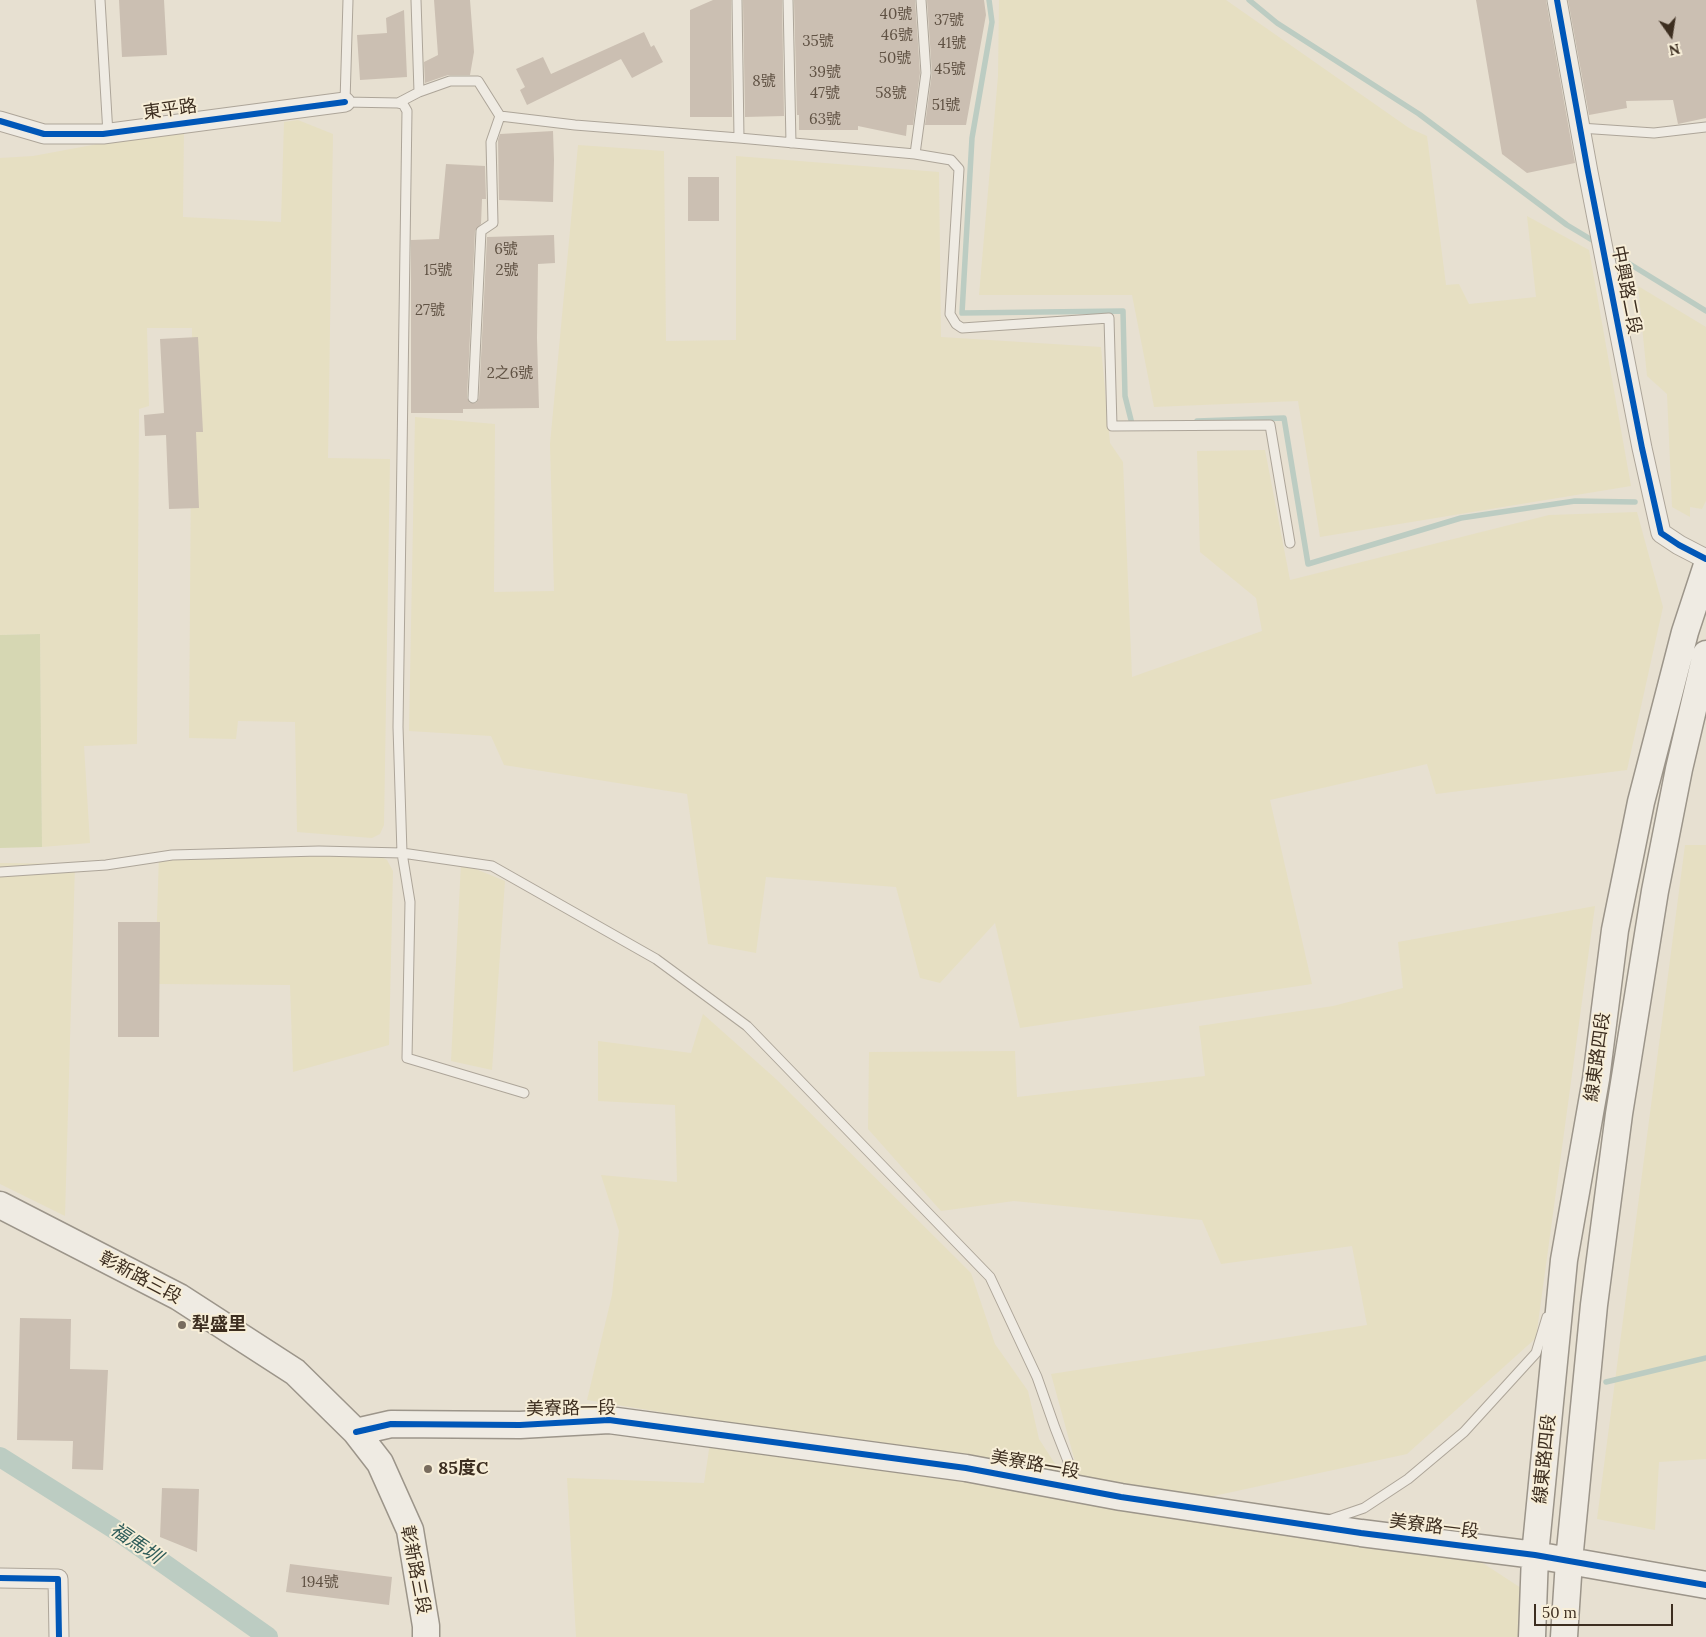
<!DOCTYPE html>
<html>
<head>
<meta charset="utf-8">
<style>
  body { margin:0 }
  #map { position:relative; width:1706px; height:1637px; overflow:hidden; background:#e7e0d1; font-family:Lora,serif }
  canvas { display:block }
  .north { position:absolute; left:1646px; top:10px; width:50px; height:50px; -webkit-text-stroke:4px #f7eed8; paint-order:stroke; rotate:167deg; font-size:14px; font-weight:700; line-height:20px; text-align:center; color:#3d2e20 }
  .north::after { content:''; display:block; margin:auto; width:18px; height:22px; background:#3d2e20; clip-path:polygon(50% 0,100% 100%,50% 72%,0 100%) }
  .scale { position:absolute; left:1534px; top:1604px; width:139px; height:22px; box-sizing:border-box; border:2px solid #3d2e20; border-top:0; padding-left:6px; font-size:15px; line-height:18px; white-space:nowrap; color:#3d2e20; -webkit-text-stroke:4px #f7eed8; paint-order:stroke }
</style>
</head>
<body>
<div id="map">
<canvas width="1706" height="1637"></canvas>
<div class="north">N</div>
<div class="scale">50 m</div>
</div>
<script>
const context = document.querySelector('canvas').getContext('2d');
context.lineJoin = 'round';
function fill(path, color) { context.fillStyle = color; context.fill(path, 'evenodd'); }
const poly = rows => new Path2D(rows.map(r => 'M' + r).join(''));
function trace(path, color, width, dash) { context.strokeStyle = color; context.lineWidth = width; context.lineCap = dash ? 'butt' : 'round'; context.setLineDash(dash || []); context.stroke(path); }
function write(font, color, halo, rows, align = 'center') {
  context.font = font + ' Lora,"Noto Sans TC",serif'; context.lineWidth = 4; context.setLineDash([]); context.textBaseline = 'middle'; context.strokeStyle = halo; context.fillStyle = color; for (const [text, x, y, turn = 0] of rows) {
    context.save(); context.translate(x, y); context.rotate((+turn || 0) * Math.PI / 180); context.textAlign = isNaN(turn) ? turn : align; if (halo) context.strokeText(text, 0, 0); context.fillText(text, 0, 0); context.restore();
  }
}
fill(poly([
  [999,0,1226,0,1409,128,1427,136,1446,285,1459,284,1469,304,1536,297,1527,216,1589,250,1631,486,1320,537,1298,401,1154,407,1132,295,979,295,998,76],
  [298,120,333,134,328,458,390,459,384,825,380,834,372,838,297,832,295,722,238,721,236,739,189,738,192,328,147,328,149,406,139,409,137,744,84,746,90,843,42,847,40,634,0,635,0,158,33,156,184,128,183,217,281,222,284,122],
  [578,145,664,151,666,341,736,340,736,156,939,172,941,337,1101,347,1110,443,1123,462,1132,677,1262,631,1256,598,1200,552,1197,451,1265,450,1290,580,1549,515,1637,512,1663,607,1627,770,1436,794,1427,764,1270,800,1312,984,1020,1028,995,923,940,983,920,978,896,887,766,877,756,953,708,944,687,794,504,765,491,736,409,731,415,417,495,424,494,592,554,591,550,444],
  [1638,286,1706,327,1706,501,1702,509,1690,507,1690,517,1672,507,1667,394,1647,376],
  [1685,845,1706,845,1706,1459,1659,1462,1655,1530,1597,1519],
  [365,852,382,857,387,860,393,871,389,1045,293,1072,290,985,155,984,159,853],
  [0,863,75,864,65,1216,0,1184],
  [461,863,505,881,492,1070,451,1061],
  [1595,906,1536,1338,1407,1454,1209,1497,1079,1476,1051,1374,1367,1325,1352,1246,1221,1264,1202,1220,1014,1201,941,1211,868,1129,869,1052,1015,1051,1017,1097,1205,1076,1199,1026,1333,1006,1403,988,1398,942],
  [703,1014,776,1079,971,1273,995,1344,1028,1391,1039,1439,1059,1470,1046,1475,587,1400,612,1295,619,1231,601,1175,677,1182,675,1105,598,1101,598,1041,691,1053],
  [710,1443,1469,1554,1521,1588,1518,1637,576,1637,567,1478,704,1483]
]), '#e6dfc2');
fill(poly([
  [40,634,42,847,0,848,0,635]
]), '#d6d7b3');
trace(poly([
  [989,0,992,22,972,138,962,313,1123,311,1125,396,1132,424,1135,424],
  [1249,0,1277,23,1419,114,1567,225,1597,243],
  [1607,250,1706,311],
  [1197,421,1284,418,1308,564,1461,518,1575,501,1635,502],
  [1606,1382,1706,1358]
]), '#bcccc2', 5.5);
trace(poly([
  [0,1457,119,1532,268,1637]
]), '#bcccc2', 20);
fill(poly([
  [119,0,164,0,167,55,122,57],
  [434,0,470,0,474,52,470,75,448,75,425,83,424,62,438,55],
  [713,0,731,0,732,117,690,117,690,10],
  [743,0,782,0,784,116,745,117],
  [794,0,915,0,920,73,913,125,907,125,906,136,858,126,858,130,799,130,799,115,797,115],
  [927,0,984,0,986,15,966,125,925,125,932,73],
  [1476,0,1546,0,1575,163,1527,173,1502,154],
  [1568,0,1706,0,1706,118,1678,124,1673,100,1626,101,1627,108,1589,115],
  [404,10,407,77,360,80,357,35,387,33,386,18],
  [644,32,651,47,654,45,663,62,632,78,621,59,527,105,520,90,525,87,516,69,543,57,551,74],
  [553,131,554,160,553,202,499,200,498,140,500,134],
  [446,164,485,166,486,199,482,199,481,224,475,231,467,398,470,403,476,403,479,398,487,237,554,235,555,263,538,264,537,338,539,408,463,409,463,413,411,413,411,240,439,239],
  [688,177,719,177,719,221,688,221],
  [198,337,203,432,196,432,199,508,169,509,166,435,145,436,144,415,164,413,160,339],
  [118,922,160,922,159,1037,118,1037],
  [20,1318,71,1319,70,1369,108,1370,103,1470,72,1469,73,1441,17,1440],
  [162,1488,199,1489,197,1552,160,1537],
  [290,1564,392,1577,389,1605,286,1592]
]), '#cbbfb2');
const lane = poly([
  [100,0,108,134],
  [348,0,345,102,398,103,403,104,407,111,398,727,402,853,410,902,407,1058,524,1093],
  [416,0,419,92],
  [737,0,739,138],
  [788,0,791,143],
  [398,103,419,92,450,81,478,81,500,116,575,125,739,138,915,154,951,160,959,169,950,314,956,324,962,328,1109,318,1112,426,1270,425,1290,543],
  [1580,128,1654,133,1706,127],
  [915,154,926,73,921,0],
  [473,398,481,231,493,223,491,142,500,116],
  [0,872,106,865,172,855,319,851,402,853,492,866,656,959,747,1026,990,1277,1037,1377,1055,1428,1077,1484],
  [1329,1520,1364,1508,1408,1479,1464,1432,1536,1353,1547,1317]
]);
const street = poly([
  [1557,0,1588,172,1642,448,1661,533,1679,545,1706,559],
  [0,121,44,134,103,134,345,102],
  [0,1578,58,1579,59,1637]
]);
const secondary = poly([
  [0,1205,179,1297,295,1372,356,1432,380,1463,410,1530,426,1626,426,1637],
  [356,1432,391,1424,520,1425,609,1420,966,1468,1121,1497,1361,1533,1535,1555,1706,1585],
  [1532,1637,1535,1555,1564,1260,1596,1079,1615,930,1641,802,1685,632,1706,568],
  [1564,1637,1569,1561,1594,1305,1619,1114,1655,891,1679,769,1706,654]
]);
trace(lane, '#ada599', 11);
trace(street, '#ada599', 21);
trace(secondary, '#9c958a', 29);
trace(lane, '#efebe3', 9);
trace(street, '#efebe3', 19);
trace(secondary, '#efebe3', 26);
trace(poly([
  [1557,0,1588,172,1642,448,1661,533,1679,545,1706,559],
  [0,121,44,134,103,134,345,102],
  [356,1432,391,1424,520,1425,609,1420,966,1468,1121,1497,1361,1533,1535,1555,1706,1585],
  [0,1578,58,1579,59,1637]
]), '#0057b8', 6);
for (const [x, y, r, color] of [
  [182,1325,5,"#786c5e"],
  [428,1469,5,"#786c5e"]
]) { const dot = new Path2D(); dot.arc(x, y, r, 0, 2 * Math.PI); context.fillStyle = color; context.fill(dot); trace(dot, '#f7eed8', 2); }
write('15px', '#605244', null, [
  ["40號",896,15],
  ["37號",949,21],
  ["46號",897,36],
  ["35號",818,42],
  ["41號",952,44],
  ["50號",895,59],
  ["45號",950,70],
  ["39號",825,73],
  ["8號",764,82],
  ["47號",825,94],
  ["58號",891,94],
  ["51號",946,106],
  ["63號",825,120],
  ["6號",506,250],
  ["15號",438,271],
  ["2號",507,271],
  ["27號",430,311],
  ["2之6號",510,374],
  ["194號",320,1583]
]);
write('18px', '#3d2e20', '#f7eed8', [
  ["東平路",170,110,-8],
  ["中興路二段",1626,290,79],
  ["線東路四段",1598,1057,-82],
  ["彰新路三段",140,1278,28],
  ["美寮路一段",571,1409,-1],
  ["線東路四段",1545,1459,-84],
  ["美寮路一段",1035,1465,10],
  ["美寮路一段",1434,1527,7],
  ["彰新路三段",415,1570,79]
]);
write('bold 18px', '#3d2e20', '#f7eed8', [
  ["犁盛里",192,1325],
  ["85度C",438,1469]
], 'left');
write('italic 19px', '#2f5d5a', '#f7eed8', [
  ["福馬圳",136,1544,34]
]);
</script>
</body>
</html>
